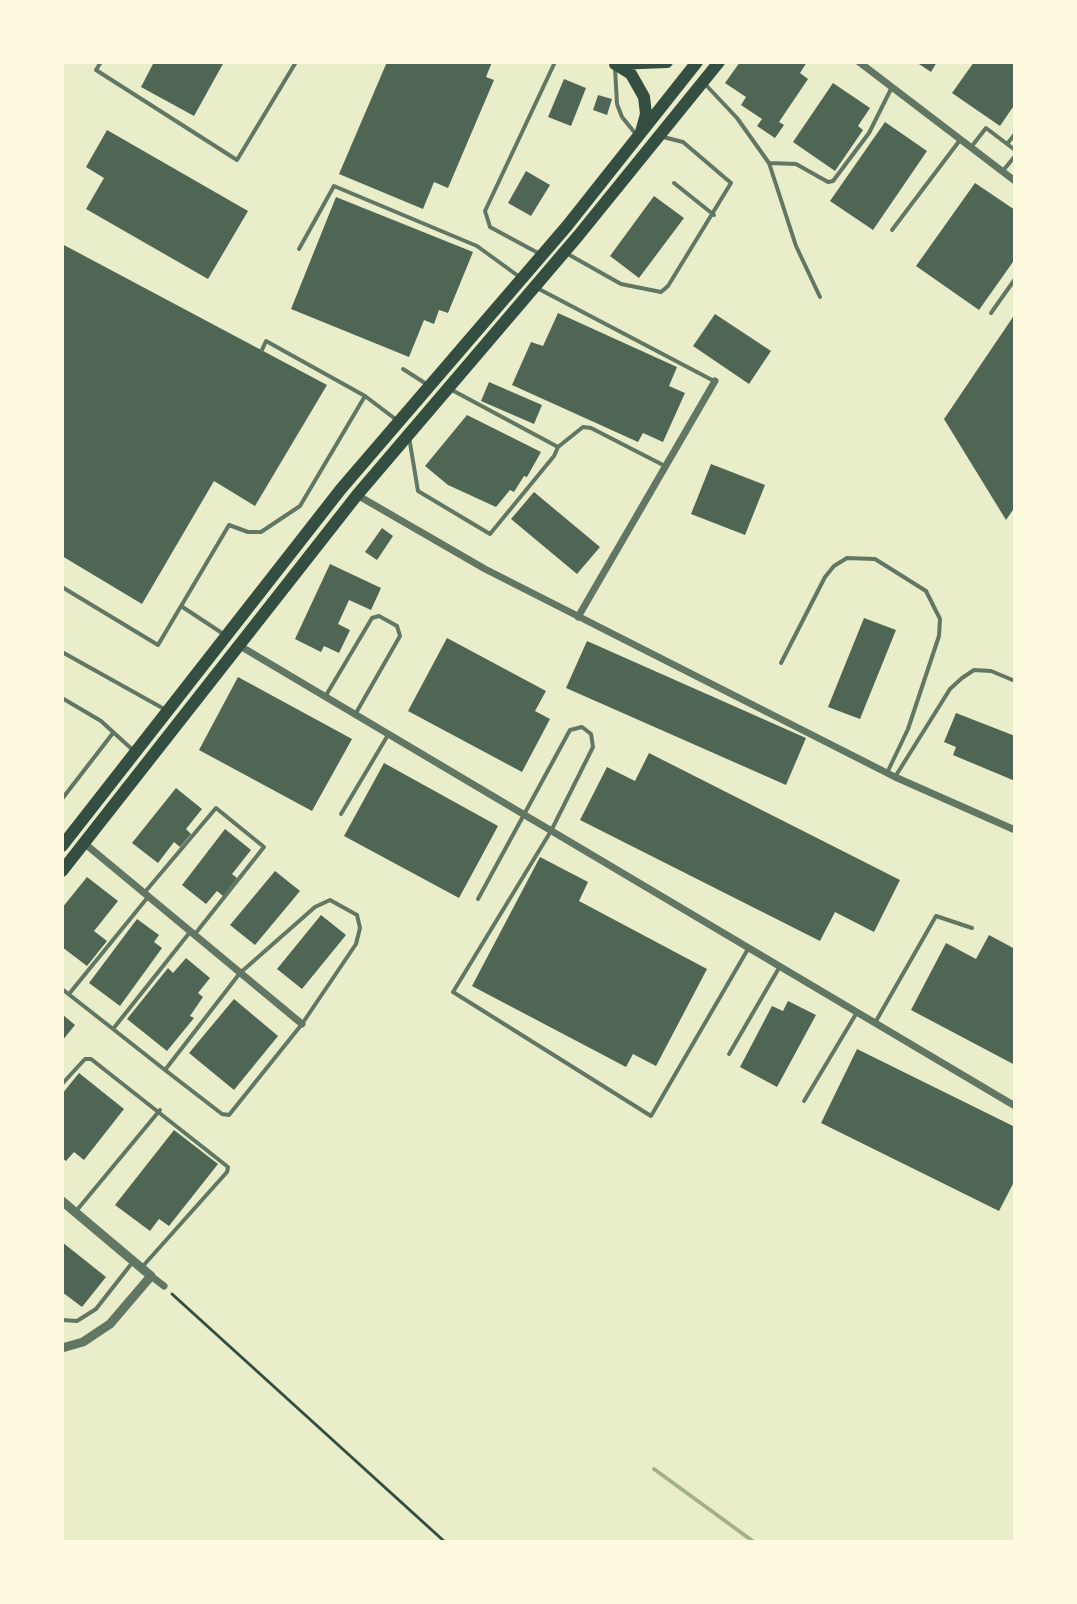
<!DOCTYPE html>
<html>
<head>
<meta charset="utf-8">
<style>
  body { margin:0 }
  #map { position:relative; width:1077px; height:1604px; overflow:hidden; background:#e9edc9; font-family:"Fira Sans",sans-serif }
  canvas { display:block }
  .frame { position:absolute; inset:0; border:64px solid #fefae0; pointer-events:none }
</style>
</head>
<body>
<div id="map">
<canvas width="1077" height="1604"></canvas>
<div class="frame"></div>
</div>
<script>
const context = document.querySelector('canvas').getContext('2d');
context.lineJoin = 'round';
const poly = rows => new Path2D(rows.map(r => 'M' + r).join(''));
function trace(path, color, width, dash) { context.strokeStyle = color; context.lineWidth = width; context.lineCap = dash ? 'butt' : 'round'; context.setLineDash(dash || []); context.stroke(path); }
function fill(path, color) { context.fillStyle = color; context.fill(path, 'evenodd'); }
trace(poly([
  [654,1469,754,1542]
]), '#a3b18a', 4);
fill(poly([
  [154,62,224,62,194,116,141,87],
  [387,62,492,62,486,77,494,80,448,188,434,182,423,209,339,174],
  [740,62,807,62,800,73,808,79,779,122,784,125,775,138,757,126,762,119,741,105,746,97,725,83],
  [916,62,937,62,931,72],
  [974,62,1015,62,1015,104,1000,126,952,93],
  [564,79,586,88,571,126,548,117],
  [833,83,870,108,858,126,863,130,835,171,793,142],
  [598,95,612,99,607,115,593,110],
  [885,122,927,151,873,230,830,201],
  [107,130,248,211,208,279,86,209,104,178,86,167],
  [526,171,550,185,531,216,508,203],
  [975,183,1015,210,1015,259,979,310,916,266],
  [654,196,684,218,639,278,610,256],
  [336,197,473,252,448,313,439,310,434,324,424,320,409,357,291,309],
  [62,244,327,385,255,506,214,481,142,604,62,556],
  [558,313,677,367,669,386,685,393,663,442,643,433,638,442,512,385,531,342,543,346],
  [715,314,771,351,749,384,693,346],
  [1015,314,1015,507,1006,520,944,419],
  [489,382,542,405,534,424,481,401],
  [467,415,541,452,527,477,524,476,514,492,510,490,496,507,448,485,425,466],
  [711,464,765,485,745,535,691,514],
  [534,492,600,547,577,574,511,519],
  [382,528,393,536,377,560,365,552],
  [330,564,381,588,371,610,349,600,338,624,350,630,339,653,324,646,321,652,295,639],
  [864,618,896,630,860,719,828,707],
  [447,638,546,691,535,711,550,719,522,772,408,711],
  [587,641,806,738,786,785,566,688],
  [238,677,352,739,312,811,199,750],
  [956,713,1015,736,1015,781,953,755,956,747,944,742],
  [649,753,900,880,874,932,835,912,820,941,580,820,607,767,635,781],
  [384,763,498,826,459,898,344,836],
  [176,788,202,809,186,829,191,834,180,847,174,842,158,863,132,843],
  [225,829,251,850,232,874,237,878,223,896,217,891,206,904,182,885],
  [540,857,588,882,579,901,707,969,656,1066,633,1054,626,1067,472,986],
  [275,871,300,891,255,945,230,925],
  [87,877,118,901,94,931,107,941,87,966,62,947,62,908],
  [321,915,346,935,302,989,277,969],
  [137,919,159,935,154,942,162,948,120,1006,89,983],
  [989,935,1015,949,1015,1065,911,1010,946,943,976,959],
  [186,958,210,978,198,993,203,997,190,1016,194,1018,167,1051,127,1019,168,968,173,973],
  [234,999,278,1036,234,1090,189,1053],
  [788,1001,816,1015,777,1087,740,1067,772,1006,783,1011],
  [62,1014,75,1025,62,1041],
  [857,1049,1015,1127,1015,1180,999,1211,821,1123],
  [79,1073,124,1109,84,1160,74,1152,66,1161,62,1158,62,1094],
  [174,1130,218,1164,169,1226,159,1219,150,1231,115,1205],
  [62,1242,106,1277,82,1307,62,1292]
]), '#4f6655');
trace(poly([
  [172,1294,445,1542]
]), '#344e41', 3);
trace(poly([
  [101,62,96,70,237,160,296,62],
  [615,68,617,104,622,117,635,133],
  [705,84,737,118,769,163,796,164,828,182,833,181,869,133,892,87],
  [1007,144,1015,134],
  [972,146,986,128,1015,150],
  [769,163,796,246,820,297],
  [1002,172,1015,156],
  [674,183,714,215],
  [892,230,960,140],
  [299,249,334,186,477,246,521,278],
  [566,253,621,284,661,292,668,286,731,183,683,142,663,137],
  [540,254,490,227,485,211,555,62],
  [537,288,714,381],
  [991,313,1015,279],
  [262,350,266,341,365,396],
  [403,369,428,385],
  [409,437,418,491,490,534,554,456,558,447,450,389],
  [558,447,583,427,591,428,665,466],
  [62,587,158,645,229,525,248,532,261,532,300,506,365,396,398,421],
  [181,606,225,635],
  [62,652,166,710],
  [781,663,825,577,834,566,847,558,875,559,926,591,940,619,939,636,908,729,887,773],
  [325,697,372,618,379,616,397,626,400,636,356,713],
  [62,698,101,721,135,752],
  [895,777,950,689,962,678,974,670,991,671,1015,681],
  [62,799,113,733],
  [341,814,388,735],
  [145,892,216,808,264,847,195,934],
  [478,899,570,730,582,727,591,734,593,747,551,831,453,992,651,1116,748,949],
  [1015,902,1015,906],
  [62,989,113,1029,165,1070,222,1114,229,1115,302,1024,356,944,360,928,357,915,330,900,315,907,240,973,165,1070],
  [69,994,148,897],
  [876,1021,936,916,972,928],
  [113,1029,190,932],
  [729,1054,779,968],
  [62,1084,85,1059,91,1059,228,1167,227,1172,143,1266],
  [804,1101,856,1014],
  [77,1210,160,1110],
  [62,1320,77,1321,96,1309,132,1263]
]), '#617663', 4);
trace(poly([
  [859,62,1015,181],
  [357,495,485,569,895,777,1015,830],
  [578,617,715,381],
  [240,646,1015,1106],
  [84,843,302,1024],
  [151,1276,164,1286]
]), '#617663', 7);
trace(poly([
  [62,1201,151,1276,110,1324,83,1342,62,1348]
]), '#617663', 9);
trace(poly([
  [615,64,631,74,644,97,646,114,641,132],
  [615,64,667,62],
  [62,846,341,489,567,226,697,62],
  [62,871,357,495,578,236,719,62]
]), '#344e41', 12);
</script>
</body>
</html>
